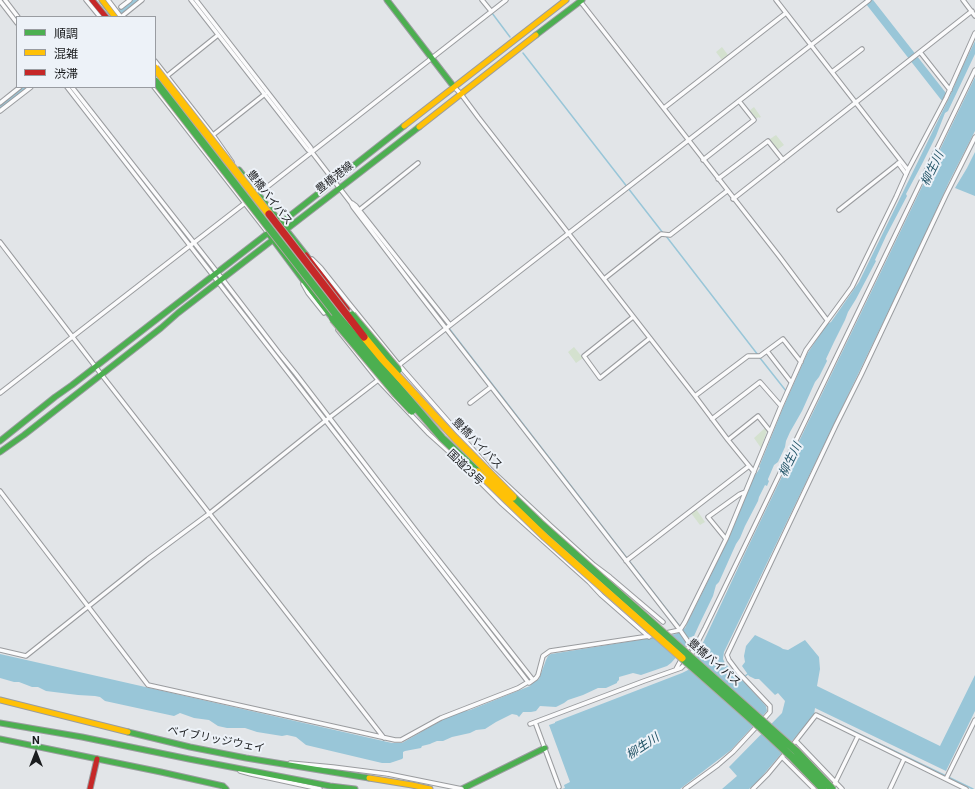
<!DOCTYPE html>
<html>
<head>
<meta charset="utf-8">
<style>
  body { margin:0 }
  #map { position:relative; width:975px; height:789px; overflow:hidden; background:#e2e5e8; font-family:Roboto,"Noto Sans JP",sans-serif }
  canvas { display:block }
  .legend { position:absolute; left:16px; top:16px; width:140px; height:72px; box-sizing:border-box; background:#edf2f8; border:1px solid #999ca1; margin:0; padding:5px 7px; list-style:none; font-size:12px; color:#1a1c1e }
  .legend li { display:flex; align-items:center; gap:8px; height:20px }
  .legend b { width:20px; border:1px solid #999ca1 }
  .north { position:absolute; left:16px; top:733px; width:40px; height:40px; -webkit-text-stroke:3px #edf2f8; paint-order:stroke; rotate:0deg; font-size:11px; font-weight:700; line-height:16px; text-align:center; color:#1a1c1e }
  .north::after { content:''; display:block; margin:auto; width:14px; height:18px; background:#1a1c1e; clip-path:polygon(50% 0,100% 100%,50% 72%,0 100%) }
</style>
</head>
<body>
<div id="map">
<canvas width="975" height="789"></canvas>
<ul class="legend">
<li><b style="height:5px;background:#4caf50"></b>順調</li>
<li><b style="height:5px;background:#ffc107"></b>混雑</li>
<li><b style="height:5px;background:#c62828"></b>渋滞</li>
</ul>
<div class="north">N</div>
</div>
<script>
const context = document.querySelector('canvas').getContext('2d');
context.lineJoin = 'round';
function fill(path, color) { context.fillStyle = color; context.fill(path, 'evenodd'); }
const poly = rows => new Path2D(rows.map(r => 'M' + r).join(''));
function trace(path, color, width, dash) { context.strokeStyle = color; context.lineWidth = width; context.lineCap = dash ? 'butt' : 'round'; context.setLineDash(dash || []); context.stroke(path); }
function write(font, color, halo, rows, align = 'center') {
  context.font = font + ' Roboto,"Noto Sans JP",sans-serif'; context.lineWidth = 4; context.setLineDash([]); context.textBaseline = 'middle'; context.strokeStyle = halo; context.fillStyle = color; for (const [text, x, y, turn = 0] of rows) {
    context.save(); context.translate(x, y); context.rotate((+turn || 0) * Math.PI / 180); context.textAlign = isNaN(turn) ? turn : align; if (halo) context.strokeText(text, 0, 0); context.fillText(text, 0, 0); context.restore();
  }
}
fill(poly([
  [722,47,728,55,722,60,716,52],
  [754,107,761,117,759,118,759,117,757,118,754,118,749,111],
  [776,135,784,145,777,150,770,141,770,139],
  [574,347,583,358,576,363,568,352],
  [765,428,767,431,761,448,754,438],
  [696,509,705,522,700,525,691,513]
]), '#d4e1cf');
fill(poly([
  [975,41,975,54,948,111,945,113,936,136,922,164,906,194,907,196,886,236,875,260,876,261,856,299,848,312,845,320,834,342,826,359,827,361,819,377,815,382,802,411,790,432,786,441,785,447,778,462,774,465,768,479,768,480,769,481,767,486,765,485,759,497,758,501,745,526,740,538,736,544,719,582,716,585,713,596,699,625,694,636,688,638,687,644,680,653,671,663,667,666,641,675,633,673,619,677,619,680,617,682,617,683,606,688,598,688,583,695,568,700,564,703,556,707,540,706,536,711,531,712,523,712,519,717,517,715,512,714,496,722,485,729,476,730,470,733,452,737,443,741,437,741,432,743,430,744,422,746,421,748,405,751,403,752,403,758,402,759,390,763,382,763,306,745,296,737,287,735,282,736,257,732,245,728,227,728,218,726,209,720,194,718,180,713,174,716,105,701,100,697,95,696,78,695,46,691,38,687,32,687,19,682,14,682,0,678,0,654,392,743,402,743,442,720,457,713,470,710,530,686,531,684,539,679,546,660,548,656,551,654,676,634,685,628,728,540,756,472,756,474,760,468,759,467,783,408,807,354,827,324,831,322,859,282,949,98,961,70],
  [975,77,975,131,949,182,918,250,724,652,723,659,725,663,733,672,746,684,766,706,767,711,731,750,680,789,562,789,565,788,564,785,570,782,549,725,555,723,555,722,682,673,688,670,693,664,745,553],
  [975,152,975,196,955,188,967,168],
  [755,635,780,647,783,649,788,650,805,640,819,657,820,669,817,686,940,746,975,675,975,711,946,771,815,708,814,715,758,781,749,789,722,789,737,776,729,767,782,713,785,701,778,693,775,695,759,679,755,679,749,676,742,666,745,662,744,656,746,646]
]), '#99c6d8');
trace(poly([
  [2,0,17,20],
  [492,13,510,37],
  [523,53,663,233],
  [151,191,211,268],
  [666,236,758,355],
  [383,243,681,628],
  [224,286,531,682],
  [760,358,790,396],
  [739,681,749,673],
  [820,715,973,789]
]), '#99c6d8', 1.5);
trace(poly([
  [868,0,944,97],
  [123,10,136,0],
  [0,106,25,87]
]), '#99c6d8', 8);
const street = poly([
  [5,0,18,17],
  [86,0,100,17],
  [108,0,121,17],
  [191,0,308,150,311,151,351,203,353,207,420,295,680,630,689,643,689,646,685,653],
  [196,0,311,148,311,151],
  [482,0,491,11],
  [776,0,908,170],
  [963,0,975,16],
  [0,1,17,23],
  [580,1,779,256,827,320],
  [121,7,130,0],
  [121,17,142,0],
  [920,52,950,90],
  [155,61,213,135,232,162],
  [832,72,862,49],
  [167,76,218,35],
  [67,87,528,682,529,683,536,678,538,675,543,656,550,651,656,635],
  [72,87,217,272,279,353,296,374,420,536,533,680],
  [154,87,268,233],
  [454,87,461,94,478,117,695,396,728,440,754,472],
  [0,103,20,87],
  [664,108,786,13],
  [0,111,31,87],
  [213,135,265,94],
  [703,160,754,120,739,101],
  [898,163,906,174],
  [718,179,768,141,783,160],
  [258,194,506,0],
  [733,199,972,11],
  [352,203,356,206,450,325],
  [839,210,901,161],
  [358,211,418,163],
  [0,242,101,374,384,738],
  [312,259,321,268,348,302,399,365,490,469,551,526,594,565,610,577,663,622],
  [604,279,661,234,670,235,727,191],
  [303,284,308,293,324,313],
  [633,317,584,356,600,378,650,338],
  [338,330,378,380,429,434,458,460,502,504,589,582,601,595,649,637],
  [767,351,791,382],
  [395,368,869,0],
  [0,393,245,203],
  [695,396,748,356,760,356,783,339,801,362],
  [470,403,491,387],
  [712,419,760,382,781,406],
  [728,440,758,416,770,431],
  [0,491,148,685,395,740,401,740,441,718,518,688,528,682],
  [726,539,708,517,740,494,745,492],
  [626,561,749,466],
  [666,633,680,630,685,622,726,539,781,406,806,350,852,287,896,197,908,170,946,98,975,33],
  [0,650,26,656,148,559,210,513,325,421,382,377],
  [690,657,705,628,756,523,975,70],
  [676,669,682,658],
  [762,721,770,712,770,706,738,672,729,660,727,655,836,425,861,375,946,195,975,137],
  [535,722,559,787],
  [530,724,644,681,681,668,687,662],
  [796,741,842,789],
  [791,747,816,715,966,789],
  [782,757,814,789],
  [290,763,333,767,388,774],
  [240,771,251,774,320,789],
  [946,779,975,720],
  [685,789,718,765,733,752,758,725],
  [753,789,768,774,787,751],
  [832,789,858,736],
  [890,789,904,759]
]);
const fast = poly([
  [387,0,454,87],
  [536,35,582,0],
  [239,170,306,255],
  [268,233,303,280],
  [303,280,333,319],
  [0,441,55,397,72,385,268,233,404,126],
  [0,452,24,435,161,328,178,313,419,127],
  [0,723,82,737,189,759,330,786,355,789],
  [128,732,190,747,246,758,369,778],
  [0,739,161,772,223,786,226,789],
  [462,789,545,748]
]);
const slow = poly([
  [102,0,115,17],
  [404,126,566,0],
  [419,127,536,35],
  [0,700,128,732],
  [369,778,412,785,430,789]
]);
const jam = poly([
  [92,0,106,17],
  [306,255,347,309],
  [90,789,97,759]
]);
trace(street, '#9a9c9f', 5.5);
trace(fast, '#9a9c9f', 7);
trace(slow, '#9a9c9f', 7);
trace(jam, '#9a9c9f', 7);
trace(street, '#fbfbfc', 3.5);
trace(fast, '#4caf50', 5);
trace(slow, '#ffc107', 5);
trace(jam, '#c62828', 5);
const streetBridge = poly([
  [388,774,462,789]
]);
const fastBridge = poly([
  [155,81,335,313,442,438,478,472],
  [352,315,398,370],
  [333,319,396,394,412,411],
  [513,497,540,523,796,751,832,789],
  [682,658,761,728,793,758,823,789]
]);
const slowBridge = poly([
  [155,68,269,214],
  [364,337,383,360,455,438,513,497],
  [478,472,545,537,682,658]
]);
const jamBridge = poly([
  [269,214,364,337]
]);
trace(streetBridge, '#9a9c9f', 5.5, []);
trace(fastBridge, '#b0a7a6', 9, []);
trace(slowBridge, '#b0a7a6', 9, []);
trace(jamBridge, '#b0a7a6', 9, []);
trace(streetBridge, '#fbfbfc', 3.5);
trace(fastBridge, '#4caf50', 7);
trace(slowBridge, '#ffc107', 7);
trace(jamBridge, '#c62828', 7);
write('11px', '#1a1c1e', '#edf2f8', [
  ["豊橋港線",335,178,-38],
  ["豊橋バイパス",269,198,52],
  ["豊橋バイパス",477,444,46],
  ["国道23号",465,468,44],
  ["豊橋バイパス",714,663,41],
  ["ベイブリッジウェイ",216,740,11]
]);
write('italic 12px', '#1f5164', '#edf2f8', [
  ["柳生川",933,169,-64],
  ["柳生川",791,460,-64],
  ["柳生川",643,747,-34]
]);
</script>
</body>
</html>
